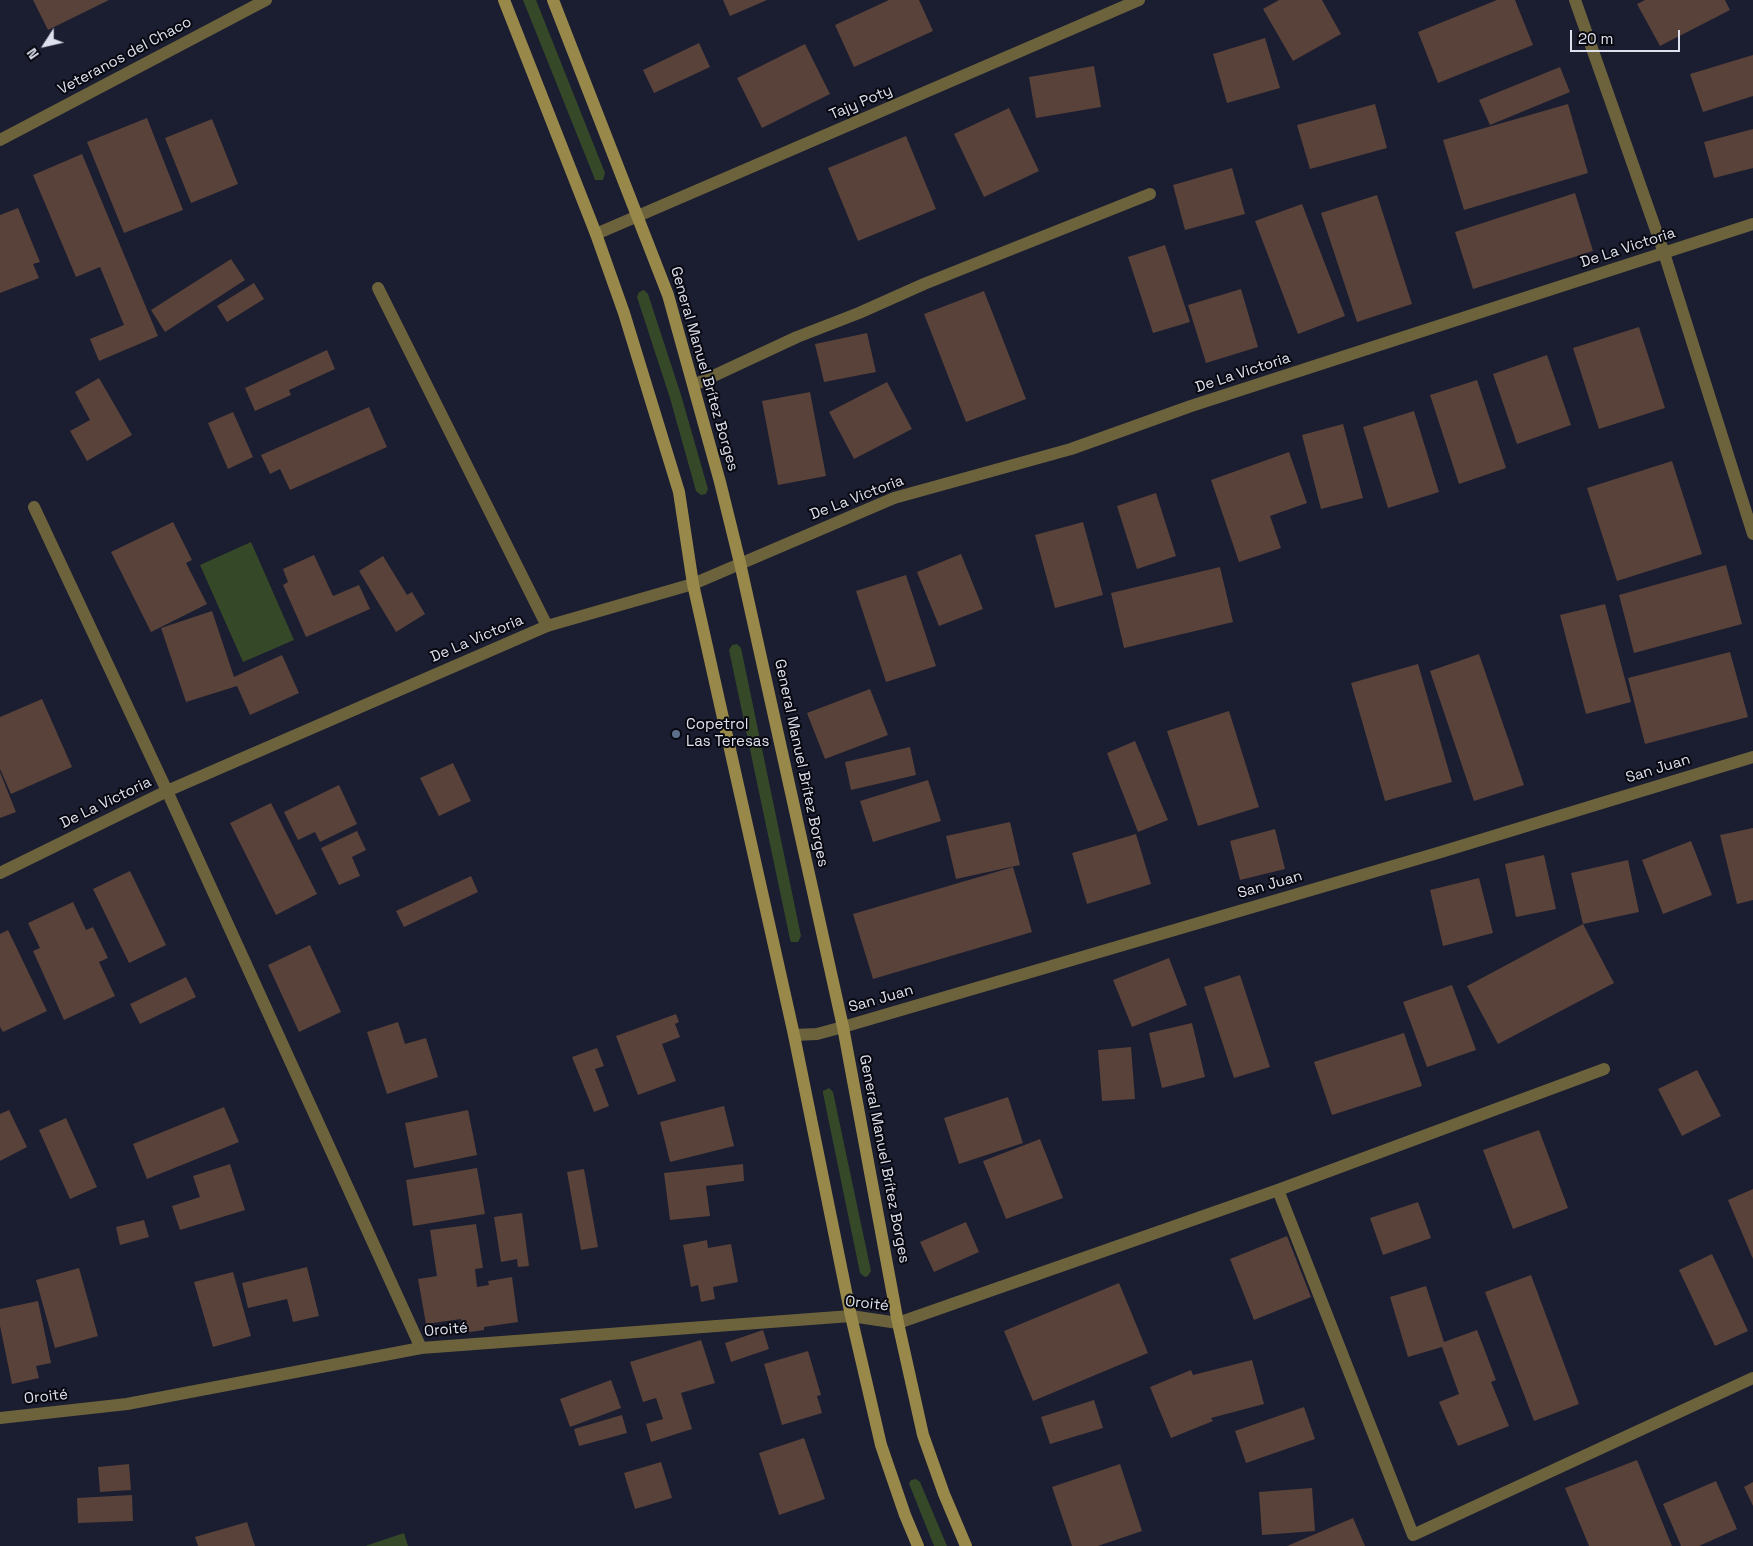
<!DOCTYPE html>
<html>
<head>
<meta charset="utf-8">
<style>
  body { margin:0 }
  #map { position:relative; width:1753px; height:1546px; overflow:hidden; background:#1b1d30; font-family:"Space Grotesk",sans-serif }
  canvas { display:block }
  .north { position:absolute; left:20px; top:20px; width:50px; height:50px; -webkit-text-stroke:4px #070810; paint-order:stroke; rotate:235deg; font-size:14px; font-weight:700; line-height:20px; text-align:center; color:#dee0ed }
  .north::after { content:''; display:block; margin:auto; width:18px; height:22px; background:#dee0ed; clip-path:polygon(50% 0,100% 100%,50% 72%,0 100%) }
  .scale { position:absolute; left:1570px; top:30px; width:110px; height:22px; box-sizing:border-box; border:2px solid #dee0ed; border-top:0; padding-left:6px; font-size:15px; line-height:18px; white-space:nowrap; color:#dee0ed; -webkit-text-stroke:4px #070810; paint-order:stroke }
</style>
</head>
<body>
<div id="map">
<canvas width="1753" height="1546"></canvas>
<div class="north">N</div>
<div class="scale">20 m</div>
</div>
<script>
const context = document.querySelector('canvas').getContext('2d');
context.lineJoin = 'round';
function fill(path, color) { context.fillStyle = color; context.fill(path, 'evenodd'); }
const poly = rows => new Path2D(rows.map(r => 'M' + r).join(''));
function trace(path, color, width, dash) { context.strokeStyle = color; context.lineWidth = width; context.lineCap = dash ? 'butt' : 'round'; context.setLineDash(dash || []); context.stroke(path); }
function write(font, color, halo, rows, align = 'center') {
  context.font = font + ' "Space Grotesk",sans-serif'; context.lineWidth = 4; context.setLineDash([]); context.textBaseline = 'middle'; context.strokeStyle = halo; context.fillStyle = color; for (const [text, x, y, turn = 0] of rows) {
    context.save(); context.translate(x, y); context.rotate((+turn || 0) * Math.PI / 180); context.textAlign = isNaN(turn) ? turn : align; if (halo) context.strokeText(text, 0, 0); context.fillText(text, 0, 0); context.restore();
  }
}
fill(poly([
  [523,0,536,0,605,173,603,180,595,180,594,177],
  [644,290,648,294,681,395,708,489,706,494,701,495,696,491,670,398,637,297,639,292],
  [251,542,294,640,243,662,200,565],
  [737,644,741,648,801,936,798,942,791,942,790,939,729,650,732,645],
  [829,1088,833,1092,871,1271,868,1276,865,1277,860,1273,823,1093,823,1091],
  [916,1479,920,1482,947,1546,934,1546,910,1486,909,1483,911,1480],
  [404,1533,408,1546,365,1546]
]), '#354928');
fill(poly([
  [33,0,109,0,48,30],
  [723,0,767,0,730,16],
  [889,0,919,0,933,31,854,67,835,25],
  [1279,0,1322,0,1341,34,1293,61,1263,9],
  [1497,0,1515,0,1533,45,1438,83,1418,32],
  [1645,0,1725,0,1730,10,1660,46,1637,4],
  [1265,38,1280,88,1227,103,1213,54],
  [699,43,710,67,654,93,643,70],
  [805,44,830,94,762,128,737,78],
  [1753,55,1753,96,1703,112,1690,74],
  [1094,66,1101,107,1036,118,1029,77],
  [1560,67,1570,92,1490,125,1479,100],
  [1375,104,1387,148,1310,169,1297,125],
  [1568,104,1588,173,1464,210,1443,140],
  [1009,108,1039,171,984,197,954,134],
  [147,118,183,210,124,233,87,142],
  [212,119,238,184,191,203,165,138],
  [1753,129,1753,168,1714,178,1704,142],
  [906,136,936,209,858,241,828,168],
  [82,154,158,336,99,361,90,339,124,325,100,267,76,277,33,175],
  [1232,168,1245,214,1185,230,1173,185],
  [1575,193,1593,251,1473,289,1455,232],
  [1377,195,1412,304,1357,322,1321,213],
  [1302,204,1345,316,1298,334,1255,221],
  [18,208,40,262,33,264,39,278,0,293,0,215],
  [1165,245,1190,322,1153,333,1128,257],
  [231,259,245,280,165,332,151,310],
  [254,283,264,299,227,322,217,306],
  [1241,289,1258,347,1206,363,1188,305],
  [984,291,1026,399,966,422,924,314],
  [1639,327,1665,408,1599,429,1573,348],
  [867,333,876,372,824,382,815,344],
  [327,350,335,369,289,390,291,395,255,411,245,388],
  [1547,355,1571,425,1517,444,1493,374],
  [99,378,132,435,87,461,70,431,90,420,75,392],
  [1477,380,1506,468,1459,484,1430,395],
  [887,382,912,429,854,459,829,412],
  [810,392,826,476,778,485,762,401],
  [369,407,387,447,290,490,280,469,270,474,261,455],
  [1414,411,1439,492,1388,508,1363,427],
  [233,412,253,457,228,469,208,423],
  [1343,424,1363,498,1321,509,1302,435],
  [1289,452,1307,503,1270,516,1281,548,1239,562,1211,480],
  [1672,461,1702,554,1617,581,1587,488],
  [1156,493,1176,556,1137,569,1117,506],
  [173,522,192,560,186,563,207,604,151,632,111,552],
  [1083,522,1103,595,1055,608,1035,535],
  [961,554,983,609,939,626,917,572],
  [314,555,333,596,359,585,370,609,306,637,283,585,288,582,283,569],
  [383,556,407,595,412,592,425,614,396,632,359,571],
  [1726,565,1742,624,1634,653,1619,595],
  [1220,567,1233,622,1124,648,1111,593],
  [906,575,936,666,886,682,856,591],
  [1605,604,1631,702,1586,714,1560,615],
  [212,611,234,677,282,655,299,693,250,715,237,686,186,702,161,628],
  [1730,652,1748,717,1645,744,1628,678],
  [1479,654,1524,785,1474,801,1430,671],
  [1418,664,1452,782,1385,801,1351,683],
  [870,689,888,735,825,759,807,713],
  [42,699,72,767,11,794,0,769,0,717],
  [1229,711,1259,807,1198,826,1167,731],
  [1135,741,1168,820,1138,832,1107,753],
  [910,747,916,775,851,790,845,762],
  [453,763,471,801,439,816,420,778],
  [0,772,16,812,0,818],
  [928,780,941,821,873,842,860,801],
  [339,785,357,824,320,842,315,832,298,840,284,812],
  [271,803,317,894,276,915,230,823],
  [1010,822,1020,865,956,879,946,836],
  [1753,828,1753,900,1737,904,1720,835],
  [1275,829,1285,869,1240,880,1230,841],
  [357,831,366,850,352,857,360,876,339,885,321,848],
  [1136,834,1151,884,1087,904,1072,853],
  [1691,841,1712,895,1663,914,1642,860],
  [1544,855,1556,909,1516,917,1505,864],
  [1628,860,1639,912,1583,924,1571,873],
  [1013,867,1032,932,873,979,853,914],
  [130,871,166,945,129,963,93,889],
  [471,876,478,892,404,927,396,911],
  [1479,878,1493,933,1443,946,1430,890],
  [73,902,86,930,93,927,108,958,99,962,115,996,64,1020,33,951,40,948,28,923],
  [1583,924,1614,983,1498,1044,1467,986],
  [8,930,47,1011,3,1032,0,1027,0,934],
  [310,945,341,1012,299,1032,268,965],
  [1169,958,1187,1005,1132,1027,1113,980],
  [1240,975,1270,1067,1234,1078,1204,987],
  [186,977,196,997,140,1024,130,1004],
  [1452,985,1476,1050,1427,1067,1403,1002],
  [676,1014,679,1022,675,1024,680,1037,662,1044,676,1081,638,1095,616,1036],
  [398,1022,405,1044,426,1038,438,1077,387,1094,367,1032],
  [1192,1023,1205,1077,1162,1088,1149,1033],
  [1404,1033,1422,1086,1332,1115,1314,1062],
  [1131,1047,1135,1099,1102,1101,1098,1050],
  [597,1048,604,1066,595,1069,609,1106,594,1112,572,1057],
  [1697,1070,1721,1116,1682,1136,1658,1089],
  [1008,1097,1023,1143,959,1164,944,1118],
  [724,1106,734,1146,670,1162,660,1122],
  [224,1107,239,1142,147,1179,133,1144],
  [9,1110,27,1147,0,1161,0,1114],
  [468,1110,477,1155,414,1168,405,1123],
  [66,1118,97,1187,70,1199,39,1130],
  [1539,1130,1568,1208,1513,1229,1483,1150],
  [1040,1139,1063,1198,1006,1219,983,1161],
  [230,1164,245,1210,180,1230,172,1206,200,1197,193,1176],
  [743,1164,744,1181,706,1186,710,1216,670,1220,664,1173],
  [477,1168,485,1214,413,1226,406,1180],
  [584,1169,598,1247,581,1250,567,1172],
  [1753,1189,1753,1259,1728,1200],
  [1418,1202,1431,1238,1383,1255,1370,1218],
  [522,1213,529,1266,518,1267,517,1259,501,1262,494,1217],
  [144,1220,149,1237,120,1245,116,1227],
  [966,1222,979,1252,934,1272,920,1242],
  [476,1224,483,1268,475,1269,477,1287,489,1285,488,1281,512,1277,518,1322,484,1327,484,1330,463,1333,461,1319,426,1324,418,1279,437,1276,430,1230],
  [1287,1236,1311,1297,1254,1320,1230,1259],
  [707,1240,708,1248,731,1244,738,1282,713,1287,715,1299,701,1302,698,1285,691,1287,683,1245],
  [1712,1254,1748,1331,1715,1346,1679,1270],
  [307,1267,319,1316,293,1322,287,1299,248,1308,242,1283],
  [79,1268,98,1336,55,1348,36,1280],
  [233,1272,251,1336,213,1347,194,1282],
  [1531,1275,1579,1404,1534,1421,1485,1292],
  [1119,1283,1148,1353,1033,1401,1004,1331],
  [1426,1286,1444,1342,1477,1330,1496,1380,1491,1382,1509,1426,1458,1446,1439,1402,1459,1394,1442,1347,1408,1357,1390,1297],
  [38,1301,51,1363,36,1366,39,1378,12,1384,0,1326,0,1309],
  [763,1330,769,1349,731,1362,725,1343],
  [701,1340,715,1383,681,1393,692,1429,651,1442,646,1424,663,1419,656,1398,643,1402,630,1362],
  [808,1351,821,1395,817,1396,822,1413,782,1425,764,1364],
  [1252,1360,1264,1404,1211,1418,1213,1421,1171,1438,1150,1387,1191,1370,1193,1375],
  [611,1380,621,1408,570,1427,560,1399],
  [1094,1400,1103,1428,1050,1444,1041,1417],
  [1304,1407,1315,1439,1246,1463,1235,1431],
  [622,1415,627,1433,579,1446,574,1429],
  [804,1438,825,1499,779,1515,759,1453],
  [1637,1460,1672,1546,1589,1546,1565,1488],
  [661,1462,672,1498,635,1509,624,1473],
  [129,1464,131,1490,100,1492,98,1467],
  [1120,1464,1142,1531,1098,1546,1072,1546,1052,1487],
  [1716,1481,1737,1529,1699,1546,1681,1546,1663,1504],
  [1753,1482,1753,1506,1744,1487],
  [1312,1488,1315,1531,1262,1535,1259,1492],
  [132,1495,133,1521,78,1523,77,1498],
  [1353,1518,1365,1546,1287,1546],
  [247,1522,255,1546,198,1546,195,1537]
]), '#594239');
trace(poly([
  [378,288,547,626],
  [694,385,797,337,859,313,924,284,1150,194]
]), '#6c633d', 12);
trace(poly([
  [1575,0,1664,253,1753,534],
  [596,234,1139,0],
  [34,507,167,791,421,1348],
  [0,873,167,791,547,626,693,584,894,498,1071,449,1191,406,1753,224],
  [794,1035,817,1034,843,1027,1441,852,1753,757],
  [1278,1190,1413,1535,1753,1378],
  [0,1418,127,1404,421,1348,851,1316,898,1323,1278,1190,1604,1069]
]), '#6c633d', 12);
trace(poly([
  [0,140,266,0]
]), '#6c633d', 12);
trace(poly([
  [504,0,596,234,624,313,679,492,693,584,794,1035,851,1316,881,1445,905,1515,918,1546],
  [553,0,668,295,720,482,740,563,843,1027,898,1323,923,1435,944,1494,966,1546]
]), '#98894b', 12);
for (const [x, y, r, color] of [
  [676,734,5,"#5c6f8a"]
]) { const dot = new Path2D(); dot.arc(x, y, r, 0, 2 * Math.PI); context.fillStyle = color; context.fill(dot); trace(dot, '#070810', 2); }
write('15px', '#dee0ed', '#070810', [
  ["Veteranos del Chaco",125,56,-28],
  ["Tajy Poty",861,103,-23],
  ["De La Victoria",1628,248,-18],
  ["General Manuel Brítez Borges",704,369,74],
  ["De La Victoria",1243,373,-18],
  ["De La Victoria",857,498,-21],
  ["De La Victoria",477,639,-23],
  ["General Manuel Brítez Borges",801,763,78],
  ["San Juan",1658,769,-17],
  ["De La Victoria",106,803,-26],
  ["San Juan",1270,885,-16],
  ["San Juan",881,999,-16],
  ["General Manuel Brítez Borges",884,1159,79],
  ["Oroité",867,1304,6],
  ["Oroité",446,1330,-5],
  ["Oroité",46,1397,-6]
]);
write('15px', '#dee0ed', '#070810', [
  ["Copetrol",686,725],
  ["Las Teresas",686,742]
], 'left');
</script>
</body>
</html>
